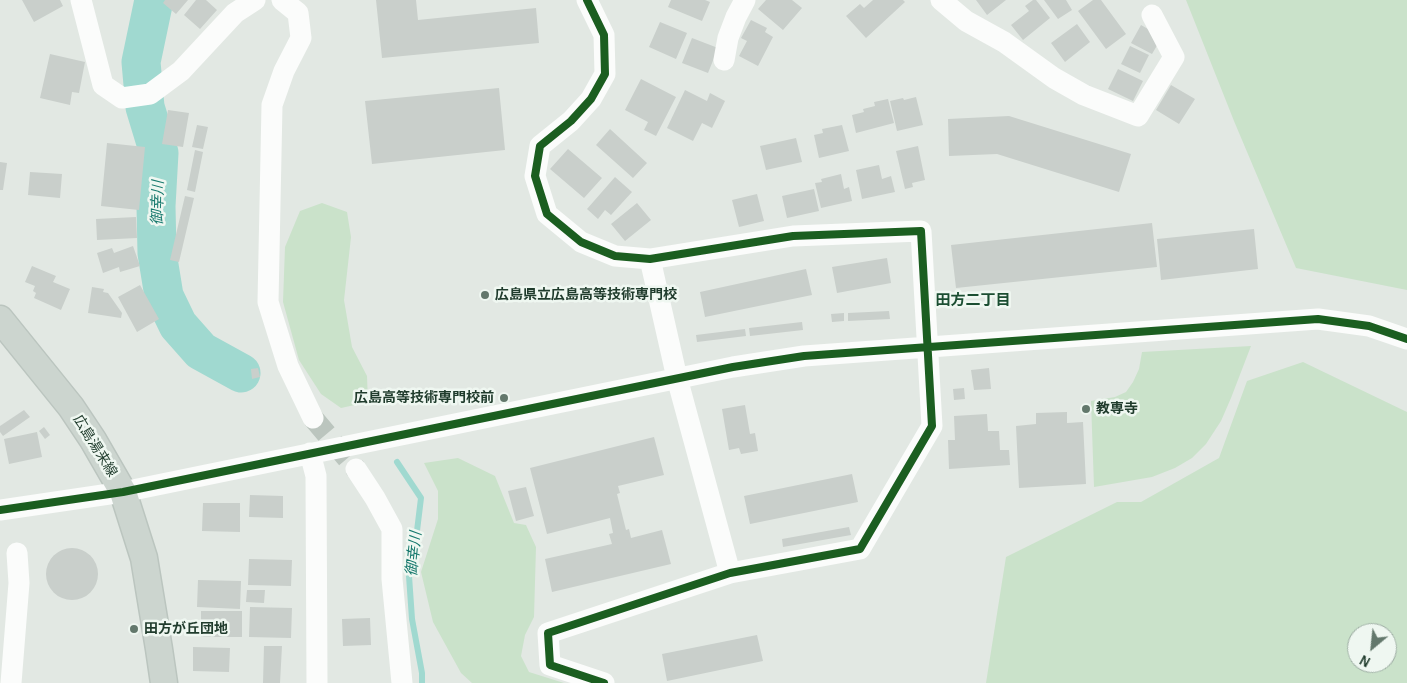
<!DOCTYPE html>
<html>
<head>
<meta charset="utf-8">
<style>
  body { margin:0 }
  #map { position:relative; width:1407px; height:683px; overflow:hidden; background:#e2e8e3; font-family:"Alegreya Sans",sans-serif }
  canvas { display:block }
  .north { position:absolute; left:1347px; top:623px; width:50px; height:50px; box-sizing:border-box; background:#eff7f1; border:1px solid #9caca2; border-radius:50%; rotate:208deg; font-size:14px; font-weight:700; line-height:20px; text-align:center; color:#1f3b2c }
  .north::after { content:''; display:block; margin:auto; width:18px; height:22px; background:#63786c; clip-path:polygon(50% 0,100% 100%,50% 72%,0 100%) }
</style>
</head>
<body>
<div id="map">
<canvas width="1407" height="683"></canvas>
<div class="north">N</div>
</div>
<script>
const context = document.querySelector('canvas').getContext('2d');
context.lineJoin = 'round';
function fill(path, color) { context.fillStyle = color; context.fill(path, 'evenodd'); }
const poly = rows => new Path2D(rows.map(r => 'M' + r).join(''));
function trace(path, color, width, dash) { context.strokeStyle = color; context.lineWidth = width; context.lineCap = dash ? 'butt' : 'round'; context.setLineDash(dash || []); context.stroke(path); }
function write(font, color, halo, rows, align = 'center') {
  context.font = font + ' "Alegreya Sans","Noto Sans JP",sans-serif'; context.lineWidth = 5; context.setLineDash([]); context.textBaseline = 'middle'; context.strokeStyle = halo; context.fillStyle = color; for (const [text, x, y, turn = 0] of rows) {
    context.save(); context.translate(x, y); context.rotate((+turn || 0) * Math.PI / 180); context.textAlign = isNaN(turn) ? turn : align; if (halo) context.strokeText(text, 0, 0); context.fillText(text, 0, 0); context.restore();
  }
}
fill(poly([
  [1186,0,1407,0,1407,290,1296,268,1234,121],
  [322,203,347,212,351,237,344,300,352,347,367,376,368,402,341,408,321,394,299,360,283,302,285,247,300,211],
  [1251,346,1231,398,1221,421,1206,444,1192,458,1175,468,1152,477,1094,487,1091,401,1115,397,1126,392,1133,382,1139,369,1142,352],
  [1303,362,1407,412,1407,683,986,683,1006,557,1117,502,1141,502,1219,458,1247,381],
  [1357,633,1387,633,1387,663,1357,663],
  [458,458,495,476,514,523,526,525,536,547,534,617,525,635,521,656,529,672,564,683,472,683,461,673,433,622,421,572,438,519,438,491,424,463]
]), '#cae2ca');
trace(poly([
  [397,462,421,498,416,539,409,576,412,619,422,673,422,683]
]), '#a0d9d0', 6);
trace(poly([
  [154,0,141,62,145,107,159,153,156,206,157,253,164,296,178,325,201,351,241,373]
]), '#a0d9d0', 39);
fill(poly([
  [22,0,60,0,63,6,34,22],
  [165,0,188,0,176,14,163,3],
  [196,0,206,0,217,10,200,29,184,15],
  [376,0,416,0,418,20,536,8,539,43,382,58],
  [671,0,705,0,710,2,702,21,668,7],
  [766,0,792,0,802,8,783,30,758,9],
  [873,0,903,0,905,2,866,38,846,16,860,4,864,8],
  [976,0,1006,0,987,15],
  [1033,0,1036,0,1050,18,1023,40,1011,25,1029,11,1025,6],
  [1044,0,1066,0,1072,10,1058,19],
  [1093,0,1101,0,1126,34,1106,49,1078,11],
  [751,20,767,28,765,32,773,37,758,66,739,56,747,41,741,38],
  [660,22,687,33,676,59,649,47],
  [1077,24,1090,42,1065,62,1051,43],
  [1141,25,1162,37,1152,54,1131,43],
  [692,38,718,48,708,73,682,63],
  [1130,46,1149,55,1140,73,1121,64],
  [50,54,85,62,79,93,72,92,70,105,40,98],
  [1118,69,1143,81,1133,101,1108,89],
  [641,79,676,97,656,136,644,130,648,122,625,110],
  [1171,85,1195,99,1179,124,1156,110],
  [499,88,505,150,372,164,365,101],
  [685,90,707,101,710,93,725,101,712,128,702,123,693,141,667,128],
  [916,97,923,125,897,131,890,101,903,98,904,100],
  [888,99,894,123,856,133,852,115,864,112,863,109,875,106,874,102],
  [168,110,189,113,183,147,162,144],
  [1009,116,1131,154,1119,192,997,154,949,156,948,119],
  [197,125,208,127,203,149,192,147],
  [842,125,849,151,819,158,814,135,823,133,822,129],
  [610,129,647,163,633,178,596,145],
  [796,138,802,162,766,170,760,146],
  [107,143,145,147,139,210,101,206],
  [918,146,925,180,912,183,913,187,905,189,896,151],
  [568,149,602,178,584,198,550,169],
  [195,150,203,152,195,192,187,190],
  [0,162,7,163,3,190,0,190],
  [879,165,882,179,891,176,895,192,862,199,856,170],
  [30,172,62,174,60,198,28,195],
  [841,174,844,189,849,187,852,201,821,208,815,183,822,182,821,179],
  [615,177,632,192,611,215,605,210,598,219,587,209],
  [814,189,819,211,787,218,782,196],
  [757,194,764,221,739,227,732,200],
  [185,196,194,198,179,262,170,260],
  [637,203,651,220,625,241,611,224],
  [136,217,137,238,97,240,96,219],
  [1152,223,1157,267,956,288,951,245],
  [1254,229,1258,269,1161,280,1157,239],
  [133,246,140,266,120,272,119,267,103,273,97,253,112,248,114,253],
  [887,258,891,283,837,293,832,267],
  [32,266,56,276,53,282,70,289,61,310,34,298,36,293,33,291,35,286,25,282],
  [806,269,812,295,705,317,700,292],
  [140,285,159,319,137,332,118,297],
  [92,287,104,289,103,292,108,293,122,313,121,318,88,313],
  [889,311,890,319,848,321,848,313],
  [844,313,844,321,832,322,831,314],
  [802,322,803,330,750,336,749,328],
  [745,329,746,336,697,342,696,335],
  [258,368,260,377,252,379,251,369],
  [989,368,991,389,974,390,971,370],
  [964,388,965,399,954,400,953,389],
  [745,405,750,434,755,433,758,451,741,454,739,448,729,450,722,409],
  [24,410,30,417,3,436,0,432,0,426],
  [1067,412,1067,423,1083,422,1086,484,1019,488,1016,426,1036,424,1036,413],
  [987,414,988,431,999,431,1000,450,1009,450,1010,465,949,469,948,440,955,440,954,416],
  [44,427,50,435,45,439,39,431],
  [37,432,42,457,9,464,4,439],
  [654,437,664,475,618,486,620,493,617,494,626,530,629,529,631,538,662,530,671,564,552,592,545,559,612,544,609,534,613,533,610,518,547,534,530,468],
  [852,474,858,502,750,524,744,496],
  [526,487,534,516,516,521,508,491],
  [250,495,283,496,283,518,249,517],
  [203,503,240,503,240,532,202,531],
  [849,527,851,535,783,547,782,539],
  '46 574a26 26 0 1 1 52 0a26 26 0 1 1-52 0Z',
  [249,559,292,560,291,586,248,585],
  [198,580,241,581,240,609,197,607],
  [247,590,265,590,264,603,246,602],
  [250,607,292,608,291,638,249,637],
  [201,611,242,611,242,637,201,637],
  [370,618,371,645,343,646,342,619],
  [757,635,763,661,667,681,662,654],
  [264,646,282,646,280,683,263,683],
  [193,647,230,648,229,672,193,671]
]), '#c9cfcb');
trace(poly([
  [313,418,356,469]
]), '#bbc5be', 21, [21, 11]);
const major = poly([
  [0,319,71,407,93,440,123,492,144,558,159,649,164,683]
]);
trace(major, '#bbc5bf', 29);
trace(poly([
  [81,0,103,85,122,98,150,94,181,71,235,13,255,0],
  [282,0,298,13,301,38,284,71,272,105,268,302,288,366,313,418],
  [587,0,604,35,605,74,591,99,571,121,540,146,535,176,547,214,581,242,615,256,650,259,793,236,921,231,932,426,860,549,730,573,548,633,550,665,604,683],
  [941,0,966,21,1004,42,1054,78,1084,95,1138,116,1174,57,1152,15],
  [724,60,728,38,736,17,745,0],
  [650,259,677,378,730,573],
  [310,453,316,476,317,683],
  [356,469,375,498,392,529,392,579,402,683],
  [0,510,123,492,733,367,804,356,1318,319,1369,326,1407,339],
  [11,683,19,583,17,553]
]), '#fbfcfb', 21);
trace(major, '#ccd5cf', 26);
trace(poly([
  [587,0,604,35,605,74,591,99,571,121,540,146,535,176,547,214,581,242,615,256,650,259,793,236,921,231,932,426,860,549,730,573,548,633,550,665,604,683],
  [0,510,123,492,733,367,804,356,1318,319,1369,326,1407,339]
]), '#1b5e20', 8);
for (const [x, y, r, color] of [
  [485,295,5,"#63786c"],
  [504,398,5,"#63786c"],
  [1086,409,5,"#63786c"],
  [134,629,5,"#63786c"]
]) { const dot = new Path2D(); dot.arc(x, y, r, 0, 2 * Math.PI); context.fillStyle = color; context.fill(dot); trace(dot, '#eff7f1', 2); }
write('bold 14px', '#1f3b2c', '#eff7f1', [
  ["広島県立広島高等技術専門校",495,295],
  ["広島高等技術専門校前",494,398,"right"],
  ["教専寺",1096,409],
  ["田方が丘団地",144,629]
], 'left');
write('14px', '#1f3b2c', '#eff7f1', [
  ["広島湯来線",95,446,58]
]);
write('italic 15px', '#17796d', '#eff7f1', [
  ["御幸川",158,203,-89],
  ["御幸川",414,554,-84]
]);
write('bold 15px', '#1b4e32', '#eff7f1', [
  ["田方二丁目",973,300]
]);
</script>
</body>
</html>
